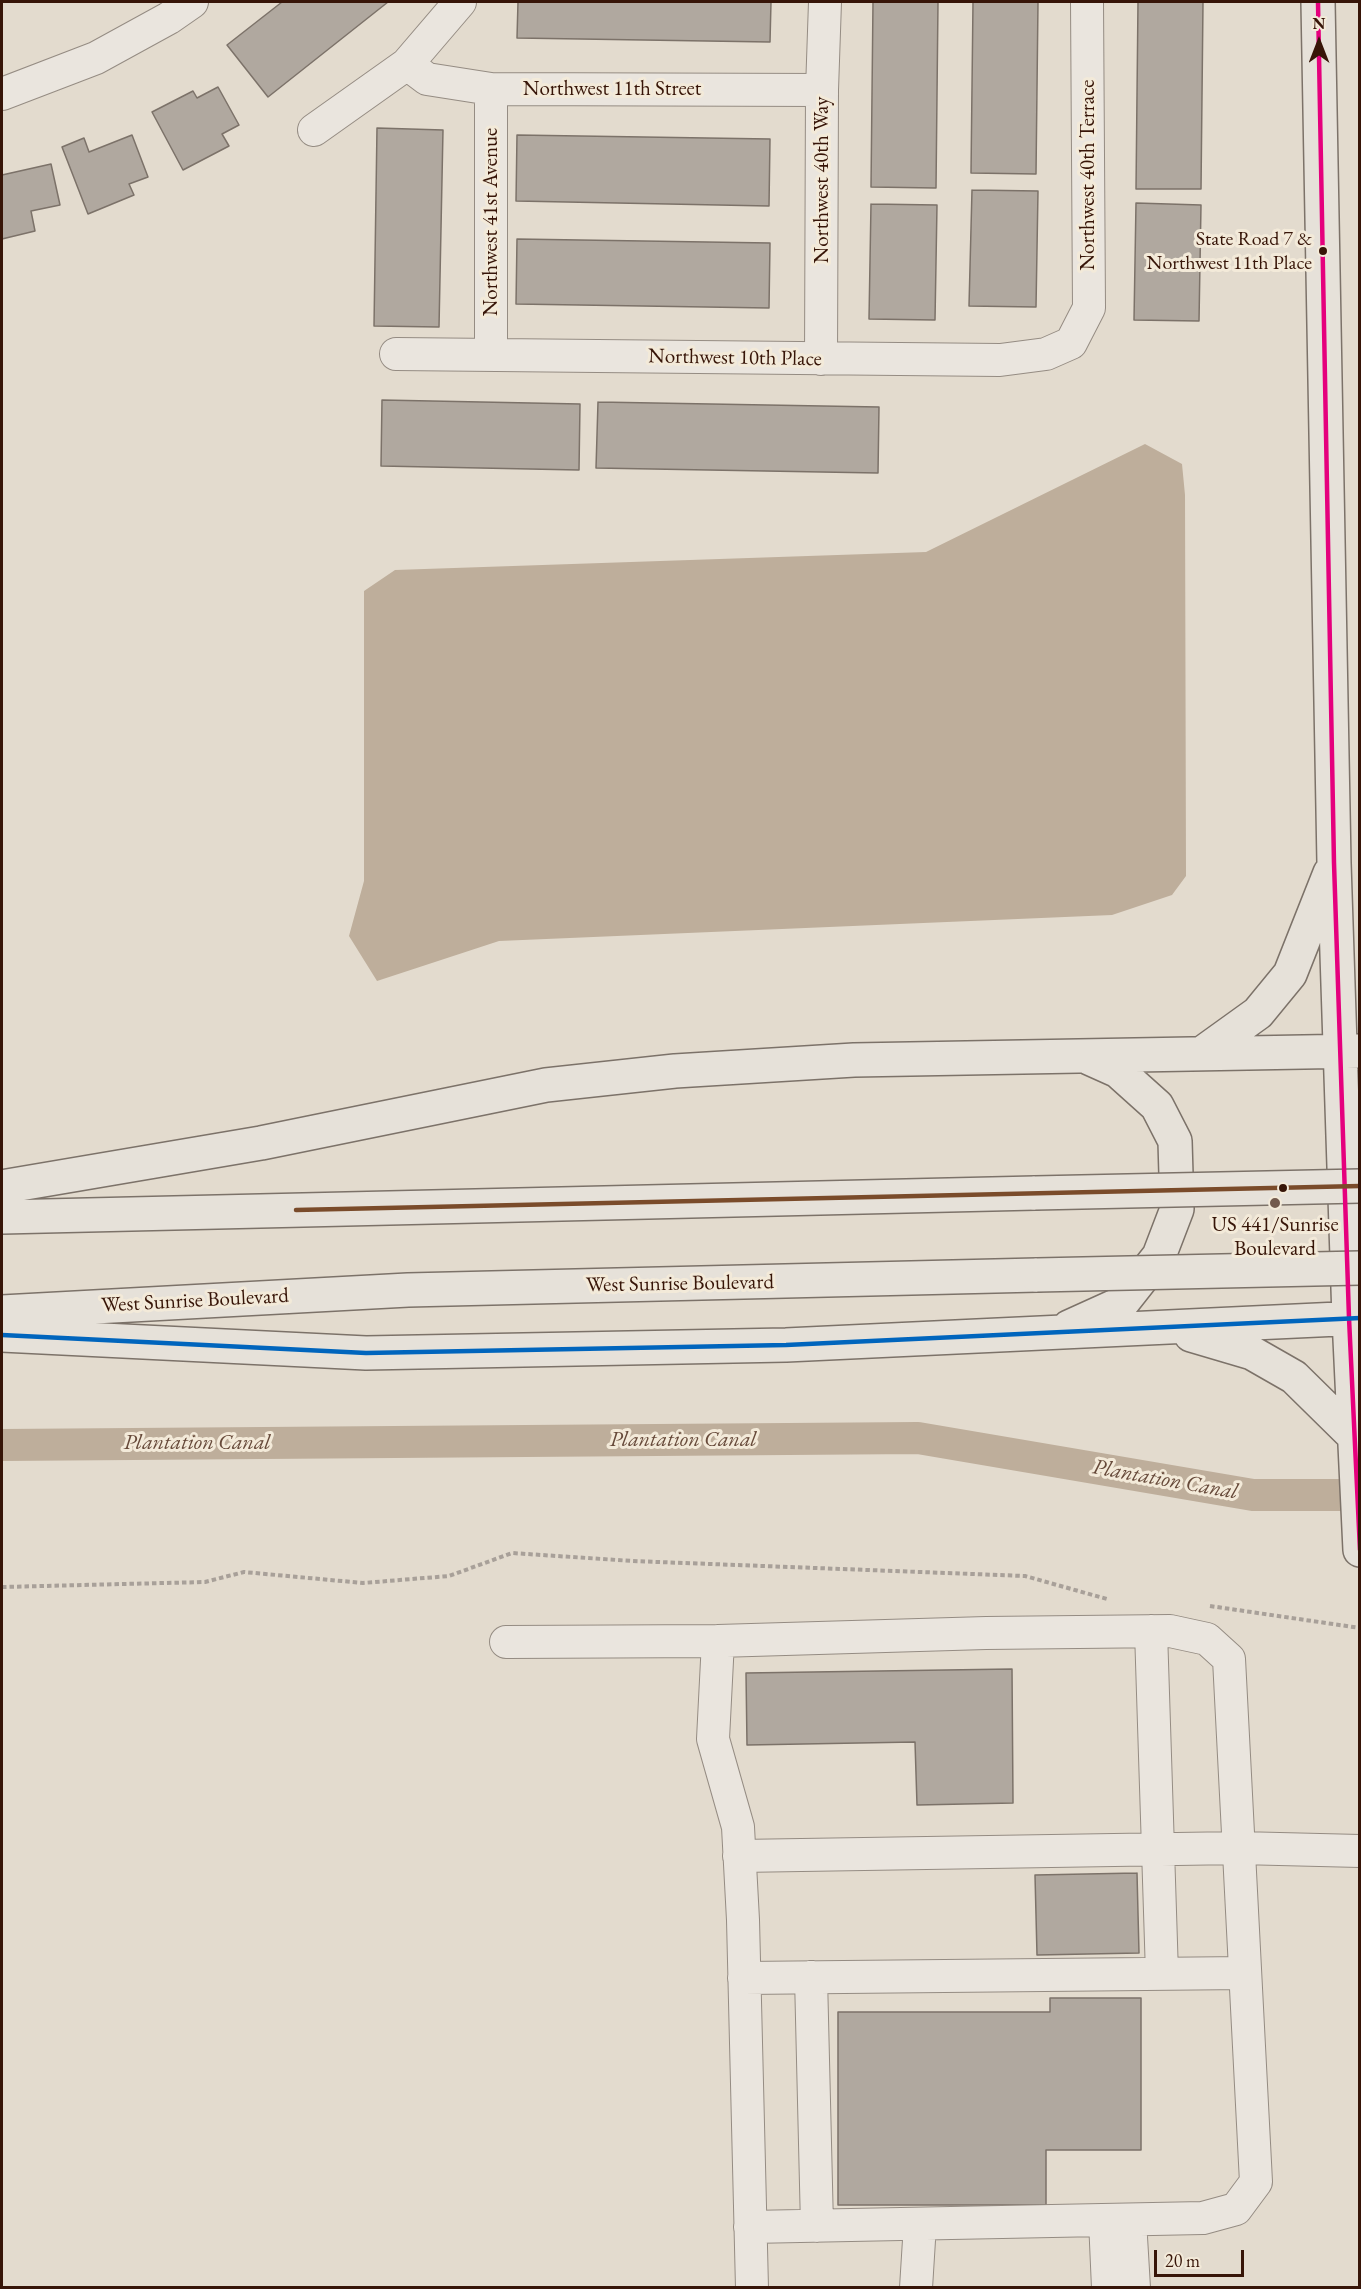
<!DOCTYPE html>
<html>
<head>
<meta charset="utf-8">
<style>
  body { margin:0 }
  #map { position:relative; width:1361px; height:2289px; overflow:hidden; background:#e3dbce; font-family:"EB Garamond",serif }
  canvas { display:block }
  .frame { position:absolute; inset:0; border:3px solid #371508; pointer-events:none }
  .north { position:absolute; left:1289px; top:12px; width:60px; height:60px; -webkit-text-stroke:4px #f3ead9; paint-order:stroke; rotate:0deg; font-size:16px; font-weight:700; line-height:24px; text-align:center; color:#371508 }
  .north::after { content:''; display:block; margin:auto; width:21px; height:27px; background:#371508; clip-path:polygon(50% 0,100% 100%,50% 72%,0 100%) }
  .scale { position:absolute; left:1154px; top:2250px; width:90px; height:27px; box-sizing:border-box; border:3px solid #371508; border-top:0; padding-left:8px; font-size:18px; line-height:21px; white-space:nowrap; color:#371508; -webkit-text-stroke:4px #f3ead9; paint-order:stroke }
</style>
</head>
<body>
<div id="map">
<canvas width="1361" height="2289"></canvas>
<div class="frame"></div>
<div class="north">N</div>
<div class="scale">20 m</div>
</div>
<script>
const context = document.querySelector('canvas').getContext('2d');
context.lineJoin = 'round';
function fill(path, color) { context.fillStyle = color; context.fill(path, 'evenodd'); }
const poly = rows => new Path2D(rows.map(r => 'M' + r).join(''));
function trace(path, color, width, dash) { context.strokeStyle = color; context.lineWidth = width; context.lineCap = dash ? 'butt' : 'round'; context.setLineDash(dash || []); context.stroke(path); }
function write(font, color, halo, rows, align = 'center') {
  context.font = font + ' "EB Garamond",serif'; context.lineWidth = 6; context.setLineDash([]); context.textBaseline = 'middle'; context.strokeStyle = halo; context.fillStyle = color; for (const [text, x, y, turn = 0] of rows) {
    context.save(); context.translate(x, y); context.rotate((+turn || 0) * Math.PI / 180); context.textAlign = isNaN(turn) ? turn : align; if (halo) context.strokeText(text, 0, 0); context.fillText(text, 0, 0); context.restore();
  }
}
fill(poly([
  [1145,444,1182,464,1185,495,1186,876,1172,895,1112,915,499,941,377,981,349,936,364,881,364,591,395,570,926,552]
]), '#beae9b');
trace(poly([
  [2,1445,918,1438,1253,1495,1360,1495]
]), '#beae9b', 32);
const building = poly([
  [282,2,388,2,268,97,227,45,282,2],
  [518,2,771,2,770,42,517,38,518,2],
  [873,2,938,2,936,188,871,187,873,2],
  [973,2,1038,2,1036,174,971,173,973,2],
  [1138,2,1203,2,1201,189,1136,189,1138,2],
  [218,87,239,125,222,134,229,146,183,170,152,112,193,91,197,98,218,87],
  [377,128,443,130,439,327,374,326,377,128],
  [132,135,148,177,129,184,134,195,88,214,62,147,84,138,89,152,132,135],
  [517,135,770,139,769,206,516,201,517,135],
  [51,164,60,205,31,211,35,231,2,239,2,175,51,164],
  [972,190,1038,191,1036,307,969,306,972,190],
  [1136,203,1201,205,1199,321,1134,320,1136,203],
  [871,204,937,205,935,320,869,319,871,204],
  [517,239,770,243,769,308,516,304,517,239],
  [382,400,580,404,579,470,381,466,382,400],
  [598,402,879,407,878,473,596,468,598,402],
  [1012,1669,1013,1803,917,1805,915,1742,747,1745,746,1673,1012,1669],
  [1137,1873,1139,1953,1037,1955,1035,1875,1137,1873],
  [1050,1998,1141,1998,1141,2150,1046,2150,1046,2205,838,2205,838,2012,1050,2012,1050,1998]
]);
fill(building, '#b0a89f');
trace(building, '#7c7269', 1.5);
const minor = poly([
  [407,64,427,79,491,89,822,90],
  [491,89,491,355],
  [2,94,96,58,169,18,192,2],
  [314,130,407,64,460,2],
  [396,354,1000,360,1046,354,1071,343,1089,308,1087,2],
  [821,359,822,90,825,2],
  [1151,1631,1162,1974],
  [506,1642,718,1641],
  [739,1856,1239,1848,1360,1851],
  [811,1977,817,2226],
  [744,1978,1245,1973],
  [1105,2220,1108,2288],
  [1130,2220,1134,2288],
  [750,2227,1203,2218,1236,2209,1256,2182,1229,1659,1207,1639,1170,1631,986,1633,718,1641,713,1739,738,1827,743,1920,752,2288],
  [916,2288,920,2224]
]);
const major = poly([
  [1318,2,1334,863,1349,1318,1360,1550],
  [1201,1054,1258,1013,1290,974,1330,873],
  [2,1187,261,1143,546,1085,675,1071,854,1060,1360,1051],
  [2,1217,1035,1193],
  [2,1312,408,1290,1037,1275],
  [1069,1327,1122,1303,1159,1256,1177,1209,1175,1141,1157,1106,1118,1071,1089,1058],
  [2,1335,366,1353,786,1345,1360,1318],
  [1191,1335,1252,1353,1294,1377,1356,1438]
]);
trace(minor, '#958c83', 34);
trace(major, '#7c7269', 36);
trace(poly([
  [2,1587,205,1582,244,1572,363,1583,449,1576,512,1553,632,1561,1025,1576,1107,1599],
  [1210,1606,1360,1628]
]), '#a8a099', 4, [4.5, 3]);
trace(minor, '#eae5de', 32);
trace(major, '#e6e1d9', 33);
const majorBridge = poly([
  [1035,1193,1360,1186],
  [1037,1275,1360,1268]
]);
trace(majorBridge, '#7c7269', 36, []);
trace(majorBridge, '#e6e1d9', 33);
trace(poly([
  [1318,2,1334,863,1349,1318,1360,1550]
]), '#e5007d', 4.5);
trace(poly([
  [296,1210,1360,1186]
]), '#7a4b2a', 4.5);
trace(poly([
  [2,1335,366,1353,786,1345,1360,1318]
]), '#0065bd', 4.5);
for (const [x, y, r, color] of [
  [1323,251,5,"#371508"],
  [1283,1188,5,"#371508"],
  [1275,1203,6,"#735a4d"]
]) { const dot = new Path2D(); dot.arc(x, y, r, 0, 2 * Math.PI); context.fillStyle = color; context.fill(dot); trace(dot, '#f3ead9', 2); }
write('20px', '#371508', '#f3ead9', [
  ["State Road 7 &",1312,240],
  ["Northwest 11th Place",1312,264]
], 'right');
write('21px', '#371508', '#f3ead9', [
  ["Northwest 11th Street",612,89],
  ["Northwest 40th Terrace",1088,175,-90],
  ["Northwest 40th Way",822,180,-90],
  ["Northwest 41st Avenue",491,222,-90],
  ["Northwest 10th Place",735,358,1],
  ["West Sunrise Boulevard",680,1284,-1],
  ["West Sunrise Boulevard",195,1301,-3]
]);
write('21px', '#371508', '#f3ead9', [
  ["US 441/Sunrise",1275,1225],
  ["Boulevard",1275,1249]
]);
write('italic 22px', '#674a3a', '#f3ead9', [
  ["Plantation Canal",683,1440],
  ["Plantation Canal",197,1443],
  ["Plantation Canal",1165,1480,10]
]);
</script>
</body>
</html>
